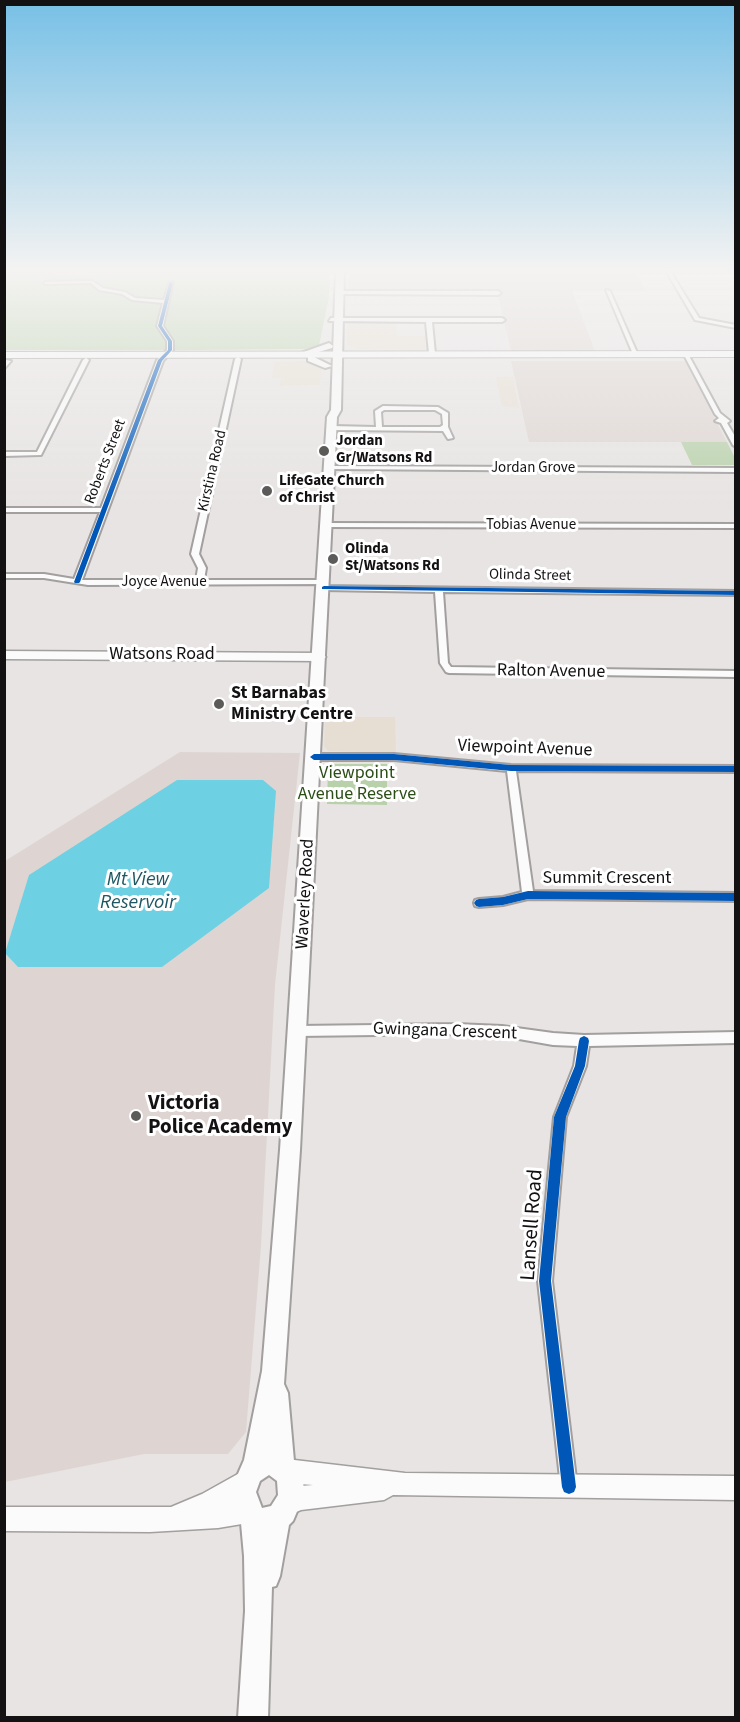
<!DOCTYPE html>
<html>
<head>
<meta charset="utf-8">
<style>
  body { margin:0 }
  #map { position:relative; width:740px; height:1722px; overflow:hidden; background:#e7e4e3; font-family:"Source Sans 3",sans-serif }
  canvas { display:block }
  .frame { position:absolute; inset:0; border:6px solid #131111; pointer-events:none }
</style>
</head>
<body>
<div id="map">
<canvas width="740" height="1722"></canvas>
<div class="frame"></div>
</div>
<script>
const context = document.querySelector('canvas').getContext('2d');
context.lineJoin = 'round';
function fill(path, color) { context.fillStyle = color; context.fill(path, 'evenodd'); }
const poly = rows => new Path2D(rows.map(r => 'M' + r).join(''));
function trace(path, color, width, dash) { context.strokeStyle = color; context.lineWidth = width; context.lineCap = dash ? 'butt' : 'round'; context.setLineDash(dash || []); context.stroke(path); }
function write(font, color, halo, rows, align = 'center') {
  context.font = font + ' "Source Sans 3",sans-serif'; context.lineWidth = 6; context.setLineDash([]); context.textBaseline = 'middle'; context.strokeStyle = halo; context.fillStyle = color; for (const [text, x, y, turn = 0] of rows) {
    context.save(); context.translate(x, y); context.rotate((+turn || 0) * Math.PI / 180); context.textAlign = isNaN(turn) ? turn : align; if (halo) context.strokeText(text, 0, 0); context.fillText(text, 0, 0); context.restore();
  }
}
fill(poly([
  [347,322,396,322,397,336,425,336,425,350,357,349,347,345],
  [306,361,321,367,320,385,280,386,281,378,272,378,274,362],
  [496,377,513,377,519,408,502,406],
  [325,717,395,717,396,753,328,751,324,746]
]), '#e6ded2');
fill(poly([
  [350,269,635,269,646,291,572,291,595,351,511,351,497,291,348,291],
  [511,361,685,361,727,442,529,442],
  [180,752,300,753,275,985,261,1246,246,1432,228,1454,144,1454,5,1482,5,861]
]), '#ded5d2');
fill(poly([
  [5,269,330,269,329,297,319,346,305,349,200,350,5,350],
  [681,442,727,442,735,458,735,465,692,465],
  [332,764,387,764,387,805,327,804,328,767]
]), '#b9d1ab');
fill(poly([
  [177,780,263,780,276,791,269,888,162,967,18,967,5,953,29,875]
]), '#6dd1e3');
const street = poly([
  [665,269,669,269,699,318,736,325,736,328,695,320,665,269],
  [92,281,103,288,125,292,135,298,164,300,169,283,173,282,163,326,173,341,173,350,163,361,82,580,196,580,198,568,191,554,235,359,238,357,241,359,199,554,206,568,204,580,324,580,328,582,327,584,88,585,44,578,4,578,4,574,44,574,74,579,100,512,4,512,4,508,101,508,157,360,167,350,167,341,157,326,163,303,132,300,122,294,99,290,91,283,46,284,44,283,46,282,92,281],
  [606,290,610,291,638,355,633,354,606,290],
  [339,291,498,291,501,293,498,295,337,294,339,291],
  [331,318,502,318,505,320,502,322,432,322,435,354,432,356,429,354,426,322,329,321,331,318],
  [683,353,688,354,720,413,730,421,727,423,736,438,736,447,733,445,721,423,715,421,719,418,715,414,683,353],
  [86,358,89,360,41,455,4,456,4,452,37,452,83,360,86,358],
  [6,360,11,361,4,369,4,362,6,360],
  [383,406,438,407,448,413,448,427,453,438,448,439,443,431,332,430,329,428,332,426,376,427,375,411,383,406],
  [384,410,435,410,442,414,443,425,440,427,382,427,381,412,384,410],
  [331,466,736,468,736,472,329,469,329,467,331,466],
  [324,523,736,524,736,528,327,527,323,525,324,523],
  [321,586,736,591,736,595,443,592,448,663,451,667,736,671,736,677,449,673,446,672,440,663,435,592,324,590,320,588,321,586],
  [314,754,394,754,511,765,736,766,736,772,516,771,533,891,736,893,736,901,528,899,503,905,479,907,475,906,474,903,475,900,479,899,503,897,522,892,507,771,394,760,314,760,309,757,314,754],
  [456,1024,502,1026,553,1033,584,1035,736,1032,736,1043,589,1046,586,1066,566,1117,552,1281,577,1487,575,1493,569,1495,563,1493,561,1487,538,1281,554,1117,574,1066,577,1046,553,1045,502,1036,456,1034,298,1036,294,1035,292,1031,294,1027,298,1026,456,1024]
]);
const secondary = poly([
  [4,651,320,653,326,657,320,661,4,659,4,651],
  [286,1459,405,1473,736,1476,736,1500,393,1495,384,1500,301,1510,289,1515,281,1511,277,1503,281,1495,301,1486,313,1485,286,1483,278,1479,274,1471,278,1463,286,1459],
  [245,1470,253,1474,257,1482,253,1490,235,1501,248,1499,256,1503,260,1511,256,1519,248,1523,218,1528,150,1532,4,1531,4,1507,171,1507,202,1494,245,1470]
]);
const primary = poly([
  [336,269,344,269,341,410,337,417,300,1150,284,1384,288,1393,294,1461,303,1478,304,1495,293,1521,289,1525,280,1576,276,1586,272,1587,268,1718,238,1718,245,1611,244,1556,241,1523,235,1511,230,1492,244,1460,262,1371,280,1150,327,417,331,410,336,269],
  [269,1475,277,1481,278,1495,271,1506,262,1508,256,1492,260,1481,269,1475],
  [329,343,333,346,332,348,305,356,301,353,329,343],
  [308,357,314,357,332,366,325,368,308,361,308,357]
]);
const highway = poly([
  [736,351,736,357,4,358,4,352,736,351]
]);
trace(street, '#a29f9e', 4);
trace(secondary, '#a29f9e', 3);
trace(primary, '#a29f9e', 4);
trace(highway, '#a29f9e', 2);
fill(street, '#fbfbfb');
fill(secondary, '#fbfbfb');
fill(primary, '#fbfbfb');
fill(highway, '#fbfbfb');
fill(poly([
  [171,282,173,283,162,326,172,341,172,350,162,361,80,582,79,583,75,583,74,582,158,360,168,350,168,341,158,326,169,283,171,282],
  [324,586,736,591,736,595,322,589,322,587,324,586],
  [314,754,394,754,511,765,736,766,736,772,511,771,394,760,314,760,310,757,314,754],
  [528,891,736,893,736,901,528,899,503,905,479,907,476,906,474,903,476,900,479,899,503,897,528,891],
  [584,1036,588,1038,589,1041,585,1066,566,1117,551,1281,576,1487,574,1492,569,1494,564,1492,562,1487,539,1281,554,1117,575,1066,579,1041,580,1038,584,1036]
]), '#0057b8');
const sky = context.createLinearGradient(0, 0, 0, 510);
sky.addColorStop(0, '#77c0e6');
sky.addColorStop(0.53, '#f4f3f2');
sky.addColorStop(1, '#f4f3f200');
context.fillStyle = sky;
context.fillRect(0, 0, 740, 510);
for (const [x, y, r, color] of [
  [324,451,6,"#5d5b5a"],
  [267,491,6,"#5d5b5a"],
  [333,559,6,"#5d5b5a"],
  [219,704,6,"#5d5b5a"],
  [136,1116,6,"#5d5b5a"]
]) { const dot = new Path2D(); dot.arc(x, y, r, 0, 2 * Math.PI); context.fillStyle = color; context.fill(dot); trace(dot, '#fff', 2); }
write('bold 15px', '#131111', '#fff', [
  ["Jordan",336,442],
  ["Gr/Watsons Rd",336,459],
  ["LifeGate Church",279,482],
  ["of Christ",279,499],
  ["Olinda",345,550],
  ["St/Watsons Rd",345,567]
], 'left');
write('15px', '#131111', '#fff', [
  ["Roberts Street",106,462,-69],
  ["Jordan Grove",533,469],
  ["Kirstina Road",213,471,-77],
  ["Tobias Avenue",531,526],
  ["Olinda Street",530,576,1],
  ["Joyce Avenue",164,583]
]);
write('18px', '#131111', '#fff', [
  ["Watsons Road",162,655],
  ["Ralton Avenue",551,672,1],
  ["Viewpoint Avenue",525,749,2],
  ["Summit Crescent",607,879],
  ["Waverley Road",306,894,-87],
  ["Gwingana Crescent",445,1032,2]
]);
write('bold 18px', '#131111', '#fff', [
  ["St Barnabas",231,694],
  ["Ministry Centre",231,715]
], 'left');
write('18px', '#2b4d16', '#fff', [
  ["Viewpoint",357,774],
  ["Avenue Reserve",357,795]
]);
write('italic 20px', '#1e5762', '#fff', [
  ["Mt View",138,881],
  ["Reservoir",138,904]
]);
write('bold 21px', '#131111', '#fff', [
  ["Victoria",148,1104],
  ["Police Academy",148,1128]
], 'left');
write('21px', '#131111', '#fff', [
  ["Lansell Road",533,1225,-86]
]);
</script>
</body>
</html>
